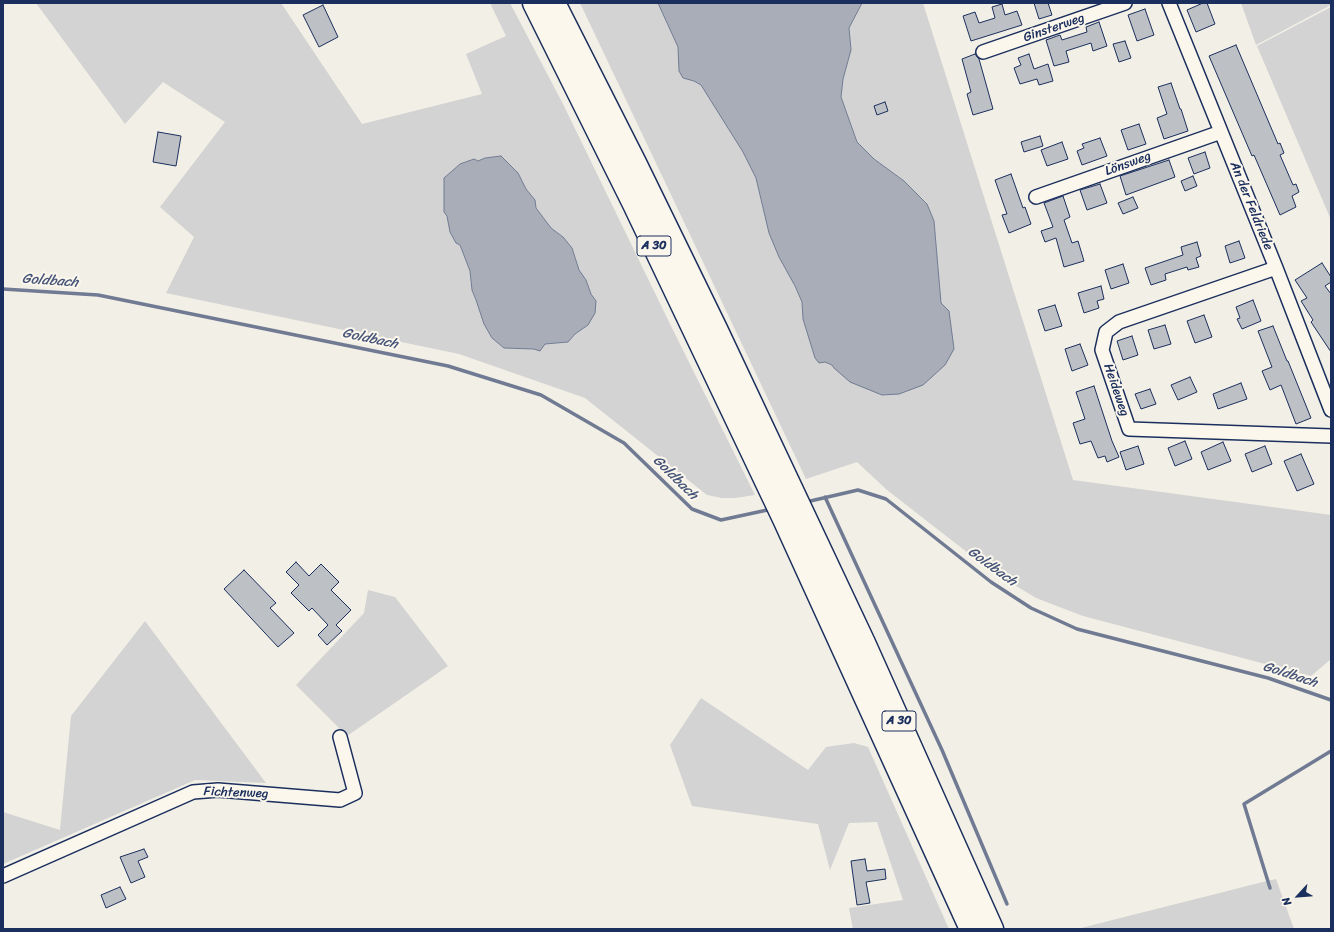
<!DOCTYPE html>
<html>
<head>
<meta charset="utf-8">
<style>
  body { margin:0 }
  #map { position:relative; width:1334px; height:932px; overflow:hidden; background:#f2efe6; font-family:Sriracha,sans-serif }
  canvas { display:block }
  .frame { position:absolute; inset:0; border:4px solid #1b2f5e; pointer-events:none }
  .north { position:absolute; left:1278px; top:876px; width:40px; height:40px; -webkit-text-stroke:3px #fbf7ec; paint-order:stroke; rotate:244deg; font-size:11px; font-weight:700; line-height:16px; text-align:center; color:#1b2f5e }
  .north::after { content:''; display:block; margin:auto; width:14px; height:18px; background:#1b2f5e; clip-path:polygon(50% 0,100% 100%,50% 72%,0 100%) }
</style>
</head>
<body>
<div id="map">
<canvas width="1334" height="932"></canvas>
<div class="frame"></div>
<div class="north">N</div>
</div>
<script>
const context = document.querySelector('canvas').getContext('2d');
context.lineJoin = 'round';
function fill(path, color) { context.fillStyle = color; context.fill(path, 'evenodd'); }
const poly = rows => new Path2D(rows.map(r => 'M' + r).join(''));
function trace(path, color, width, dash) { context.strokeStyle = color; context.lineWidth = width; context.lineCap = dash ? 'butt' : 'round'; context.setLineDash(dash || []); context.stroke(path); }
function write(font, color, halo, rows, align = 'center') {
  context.font = font + ' Sriracha,sans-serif'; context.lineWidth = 4; context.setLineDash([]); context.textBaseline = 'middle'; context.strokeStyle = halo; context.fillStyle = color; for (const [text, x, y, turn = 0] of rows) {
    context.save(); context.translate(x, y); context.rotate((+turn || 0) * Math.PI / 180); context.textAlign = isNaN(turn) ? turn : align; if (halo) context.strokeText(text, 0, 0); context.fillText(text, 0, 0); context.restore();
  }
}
fill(poly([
  [36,3,281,3,362,124,482,94,466,54,506,36,490,3,510,3,563,104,670,324,755,495,735,498,722,498,707,495,585,398,459,354,166,293,194,237,160,207,225,122,163,82,125,124],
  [501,156,518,173,526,189,535,200,536,208,551,228,563,237,572,248,579,270,586,280,591,294,596,301,588,325,575,334,568,342,545,344,534,349,518,349,504,348,492,338,484,324,472,290,470,271,460,245,450,232,444,178,460,164,474,159,478,161,485,158],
  [580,3,658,3,678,47,679,71,683,78,694,81,701,85,743,152,756,178,769,233,802,302,803,319,815,358,832,365,941,303,934,221,927,203,904,181,874,159,857,142,841,97,843,79,851,50,849,28,862,3,923,3,1073,480,1331,515,1331,659,1311,676,1083,616,1036,598,990,570,887,490,857,462,806,479],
  [1241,3,1331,3,1331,5,1256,45],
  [1331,7,1331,220,1257,46],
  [368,590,395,597,448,666,347,736,296,685,364,613],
  [145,621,266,783,195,780,3,864,3,812,60,830,71,716],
  [701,698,808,770,826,747,854,743,868,747,949,929,853,929,849,908,903,900,877,822,849,823,830,870,818,824,692,806,670,745],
  [1276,879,1294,929,1077,929,1263,882]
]), '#d2d3d2');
const water = poly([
  [658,3,862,3,849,28,851,50,843,79,841,97,857,142,874,159,904,181,927,204,934,221,941,303,949,311,954,349,945,365,923,385,899,394,882,395,850,382,834,368,832,365,825,362,819,363,815,358,803,319,802,302,795,286,779,257,769,233,756,178,743,152,701,85,694,81,683,78,679,71,678,47,658,3],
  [501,156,518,173,526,189,535,200,536,208,551,228,563,237,572,248,579,270,586,280,591,294,596,301,595,313,588,325,575,334,568,342,545,344,540,351,534,349,504,348,492,338,484,324,476,300,472,290,470,271,460,245,456,243,450,232,447,216,444,212,444,178,460,164,474,159,478,161,485,158,501,156]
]);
fill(water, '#a9adb7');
trace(water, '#707b93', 1);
trace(poly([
  [3,289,98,295,448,366,541,395,624,443,692,509,721,520,772,509],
  [825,497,942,750,1007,904],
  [806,502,858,490,886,499,991,582,1031,608,1077,629,1268,678,1331,700],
  [1270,888,1244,804,1331,751]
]), '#707b93', 3.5);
const building = poly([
  [1034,3,1048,3,1052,15,1039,19,1034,3],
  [1203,3,1207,3,1215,24,1196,32,1187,10,1203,3],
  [1002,4,1005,15,1017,11,1022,25,971,41,963,16,975,12,979,23,995,18,992,7,1002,4],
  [323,5,338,37,319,47,303,15,323,5],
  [1145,9,1154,35,1137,41,1128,15,1145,9],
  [1099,22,1107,46,1093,51,1091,43,1066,51,1069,62,1054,66,1046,40,1060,35,1062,40,1087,32,1086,27,1099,22],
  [1125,41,1131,58,1119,62,1113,44,1125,41],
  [1236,45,1278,144,1280,143,1284,153,1280,155,1293,185,1296,184,1299,192,1292,196,1296,207,1280,215,1254,155,1252,156,1209,56,1236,45],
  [975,54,979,59,993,109,973,115,967,94,971,92,962,59,975,54],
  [1029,54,1034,69,1048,64,1053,81,1039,85,1037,79,1020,84,1014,68,1021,65,1018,58,1029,54],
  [1171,83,1180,109,1181,109,1188,131,1164,139,1157,118,1167,114,1158,87,1171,83],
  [885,102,888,111,877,115,874,106,885,102],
  [1139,124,1146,144,1128,150,1121,130,1139,124],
  [158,132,181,136,176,166,153,162,158,132],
  [1040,136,1043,146,1024,152,1021,142,1040,136],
  [1100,138,1107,156,1082,165,1077,151,1084,148,1082,144,1100,138],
  [1062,142,1068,159,1047,166,1041,150,1062,142],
  [1205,152,1210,168,1194,174,1188,158,1205,152],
  [1169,160,1175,177,1126,195,1120,176,1169,160],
  [1011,174,1023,208,1025,207,1031,224,1009,233,1002,215,1007,214,995,180,1011,174],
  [1193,176,1197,186,1185,191,1181,181,1193,176],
  [1100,184,1107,203,1087,210,1080,190,1100,184],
  [1063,196,1070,217,1064,220,1072,243,1078,241,1084,261,1064,267,1056,238,1045,242,1041,231,1053,227,1044,203,1063,196],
  [1133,197,1138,208,1123,214,1118,203,1133,197],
  [1239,241,1245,258,1230,263,1225,246,1239,241],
  [1197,242,1201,256,1196,258,1199,267,1188,270,1187,267,1165,274,1166,280,1151,285,1145,268,1183,255,1181,247,1197,242],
  [1322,263,1331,277,1331,282,1325,286,1331,294,1331,352,1311,322,1313,320,1301,301,1307,298,1295,280,1322,263],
  [1123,264,1129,283,1111,289,1105,270,1123,264],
  [1101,286,1104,299,1097,301,1099,308,1084,313,1078,293,1101,286],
  [1253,300,1261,321,1242,329,1237,319,1240,318,1236,307,1253,300],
  [1055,305,1062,326,1045,331,1038,310,1055,305],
  [1204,315,1212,337,1195,343,1187,321,1204,315],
  [1165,325,1171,344,1154,349,1148,330,1165,325],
  [1273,326,1287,361,1288,361,1311,418,1296,424,1281,385,1270,390,1262,371,1272,367,1258,331,1273,326],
  [1132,336,1138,355,1123,360,1117,341,1132,336],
  [1080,344,1088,365,1072,371,1065,349,1080,344],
  [1190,377,1197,392,1178,400,1171,385,1190,377],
  [1241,383,1247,399,1218,409,1213,394,1241,383],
  [1094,386,1112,441,1119,457,1107,462,1105,456,1098,458,1091,441,1080,444,1073,423,1085,419,1076,392,1094,386],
  [1150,389,1156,404,1141,409,1135,394,1150,389],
  [1185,441,1192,459,1175,466,1168,448,1185,441],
  [1223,442,1231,461,1208,470,1201,452,1223,442],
  [1138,446,1144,464,1126,470,1120,452,1138,446],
  [1265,446,1272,464,1252,472,1245,454,1265,446],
  [1301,454,1314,484,1297,491,1284,461,1301,454],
  [296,562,309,576,321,564,339,582,331,590,351,610,336,625,342,631,327,645,318,635,328,625,312,608,309,611,291,593,299,585,286,572,296,562],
  [244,570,276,603,270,608,294,633,278,647,224,589,244,570],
  [144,849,148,857,138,861,145,877,131,883,120,857,144,849],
  [865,859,867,871,885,869,886,879,866,882,870,903,857,905,851,861,865,859],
  [120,887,126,899,106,908,101,895,120,887]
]);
fill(building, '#bdc0c4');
trace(building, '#1b2f5e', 1);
const minor = poly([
  [1169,3,1276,268,1331,410],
  [983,52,1125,3],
  [1036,197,1221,132],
  [1276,268,1119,322,1106,332,1102,350,1129,429,1331,436],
  [3,876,193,792,218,790,340,800,355,793,340,737]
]);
const motorway = poly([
  [534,3,634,204,784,519,971,929],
  [554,3,635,163,716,329,864,643,992,929]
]);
trace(minor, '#1b2f5e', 16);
trace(motorway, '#1b2f5e', 25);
trace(minor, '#fbf7ec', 13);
trace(motorway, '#fbf7ec', 22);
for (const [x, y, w] of [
  [654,246,34],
  [899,721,34]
]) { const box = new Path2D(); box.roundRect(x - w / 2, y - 10, w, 20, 3); context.fillStyle = '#fbf7ec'; context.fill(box); trace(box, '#1b2f5e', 1); }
write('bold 12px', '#1b2f5e', null, [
  ["A 30",654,246],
  ["A 30",899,721]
]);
write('13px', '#1b2f5e', '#fbf7ec', [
  ["Ginsterweg",1054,28,-19],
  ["Lönsweg",1128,164,-20],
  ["An der Feldriede",1251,206,68],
  ["Heideweg",1116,390,71],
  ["Fichtenweg",236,793,2]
]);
write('italic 14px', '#465579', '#fbf7ec', [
  ["Goldbach",50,281,4],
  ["Goldbach",370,339,12],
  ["Goldbach",675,478,44],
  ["Goldbach",992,567,36],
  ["Goldbach",1290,675,18]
]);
</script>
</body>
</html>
